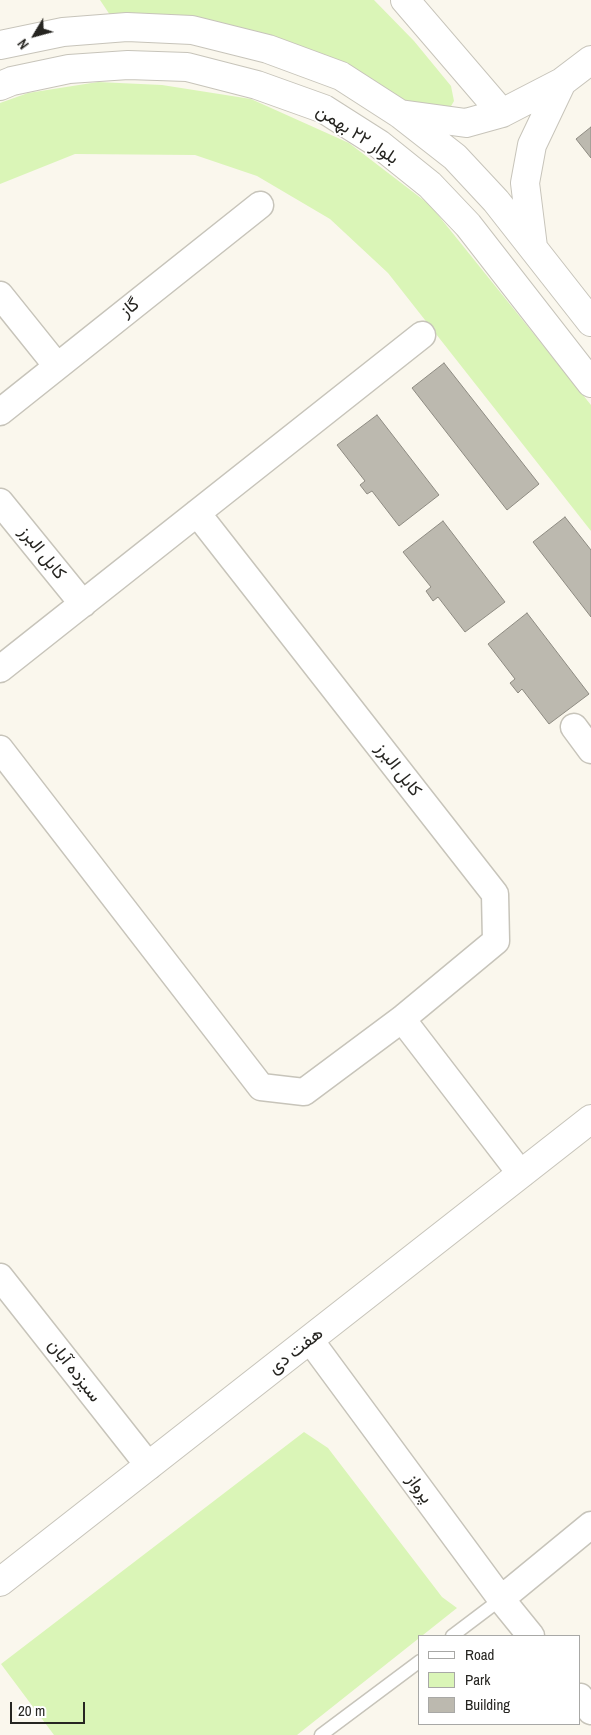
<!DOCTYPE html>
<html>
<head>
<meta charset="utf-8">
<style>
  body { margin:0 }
  #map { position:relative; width:591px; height:1735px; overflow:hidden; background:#faf7ed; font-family:"Archivo Narrow",sans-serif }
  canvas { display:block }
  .legend { position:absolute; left:418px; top:1635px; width:162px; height:90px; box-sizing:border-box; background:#fff; border:1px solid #a8a8a6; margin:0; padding:6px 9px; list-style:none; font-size:15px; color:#262521 }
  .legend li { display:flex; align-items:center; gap:10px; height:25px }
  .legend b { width:25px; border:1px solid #a8a8a6 }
  .north { position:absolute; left:10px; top:10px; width:50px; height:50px; -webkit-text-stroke:4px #fff; paint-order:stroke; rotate:233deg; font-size:14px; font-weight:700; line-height:20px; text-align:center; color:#262521 }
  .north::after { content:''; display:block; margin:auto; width:18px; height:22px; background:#262521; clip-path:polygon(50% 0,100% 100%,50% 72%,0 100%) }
  .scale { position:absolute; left:10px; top:1702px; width:75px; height:22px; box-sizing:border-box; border:2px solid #262521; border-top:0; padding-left:6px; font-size:15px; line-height:18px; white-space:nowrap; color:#262521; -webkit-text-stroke:4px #fff; paint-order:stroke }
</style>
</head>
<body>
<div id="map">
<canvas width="591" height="1735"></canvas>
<ul class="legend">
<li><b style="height:6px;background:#fff"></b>Road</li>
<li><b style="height:14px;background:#daf5b7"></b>Park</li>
<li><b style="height:14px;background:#bcb9af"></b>Building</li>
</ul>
<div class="north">N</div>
<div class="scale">20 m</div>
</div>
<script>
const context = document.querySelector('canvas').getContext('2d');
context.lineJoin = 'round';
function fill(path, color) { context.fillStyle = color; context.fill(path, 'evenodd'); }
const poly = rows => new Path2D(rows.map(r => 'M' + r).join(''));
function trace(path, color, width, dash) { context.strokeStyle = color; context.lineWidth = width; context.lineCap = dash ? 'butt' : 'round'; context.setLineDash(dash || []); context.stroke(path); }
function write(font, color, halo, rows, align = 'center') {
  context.font = font + ' "Archivo Narrow",Vazirmatn,sans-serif'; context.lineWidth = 4; context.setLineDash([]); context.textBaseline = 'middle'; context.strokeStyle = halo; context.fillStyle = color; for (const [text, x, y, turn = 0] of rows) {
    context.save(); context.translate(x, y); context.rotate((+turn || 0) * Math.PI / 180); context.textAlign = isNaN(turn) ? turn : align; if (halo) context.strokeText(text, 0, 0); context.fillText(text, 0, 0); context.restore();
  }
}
fill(poly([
  [100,0,374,0,414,41,451,86,454,101,447,113,433,118,341,76,112,18],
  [98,82,162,85,251,99,349,143,430,205,591,405,591,531,388,273,330,219,257,176,195,155,75,154,0,184,0,103,28,93],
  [304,1432,328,1448,442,1597,457,1608,297,1735,54,1735,1,1664]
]), '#daf5b7');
const building = poly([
  [591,127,591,158,576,139,591,127],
  [444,363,539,484,507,510,412,388,444,363],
  [377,415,439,495,399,526,372,491,367,494,360,485,365,481,337,445,377,415],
  [565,517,591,550,591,617,533,542,565,517],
  [443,521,505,602,465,632,438,597,433,601,426,591,431,587,403,552,443,521],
  [527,613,589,694,549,724,522,689,518,693,510,683,515,679,488,644,527,613]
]);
fill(building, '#bcb9af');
trace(building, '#8e8b82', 1);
const lane = poly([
  [452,1636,501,1599],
  [321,1735,420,1661]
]);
const street = poly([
  [0,295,57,366],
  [0,412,260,205],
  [0,502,83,604],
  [0,669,422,335],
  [574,727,591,750],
  [0,749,261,1087,304,1092,402,1019,496,941,495,894,197,513],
  [402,1019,521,1174],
  [0,1277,149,1466],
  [310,1340,501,1599,531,1636],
  [501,1599,591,1525],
  [580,1697,591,1711]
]);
const secondary = poly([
  [405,0,502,113],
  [0,45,63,32,127,27,192,30,268,49,341,76,400,114,455,157,496,201,591,322],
  [562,82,591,60],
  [0,86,12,81,69,69,128,65,187,67,257,85,324,109,379,144,430,185,468,225,591,383],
  [400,114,466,123,502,113,562,82,532,145,525,183,533,247],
  [0,1582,591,1119]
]);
trace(lane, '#c7c4ba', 15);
trace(street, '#c7c4ba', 29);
trace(secondary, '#c7c4ba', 30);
trace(lane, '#fff', 12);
trace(street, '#fff', 26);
trace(secondary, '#fff', 28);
write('18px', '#262521', '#fff', [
  ["بلوار ۲۲ بهمن",357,135,33],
  ["گاز",130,308,-38],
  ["کابل البرز",42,553,51],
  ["کابل البرز",398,770,52],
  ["هفت دی",296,1351,-38],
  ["سیزده آبان",74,1371,52],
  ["پرواز",419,1489,54]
]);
</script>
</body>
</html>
